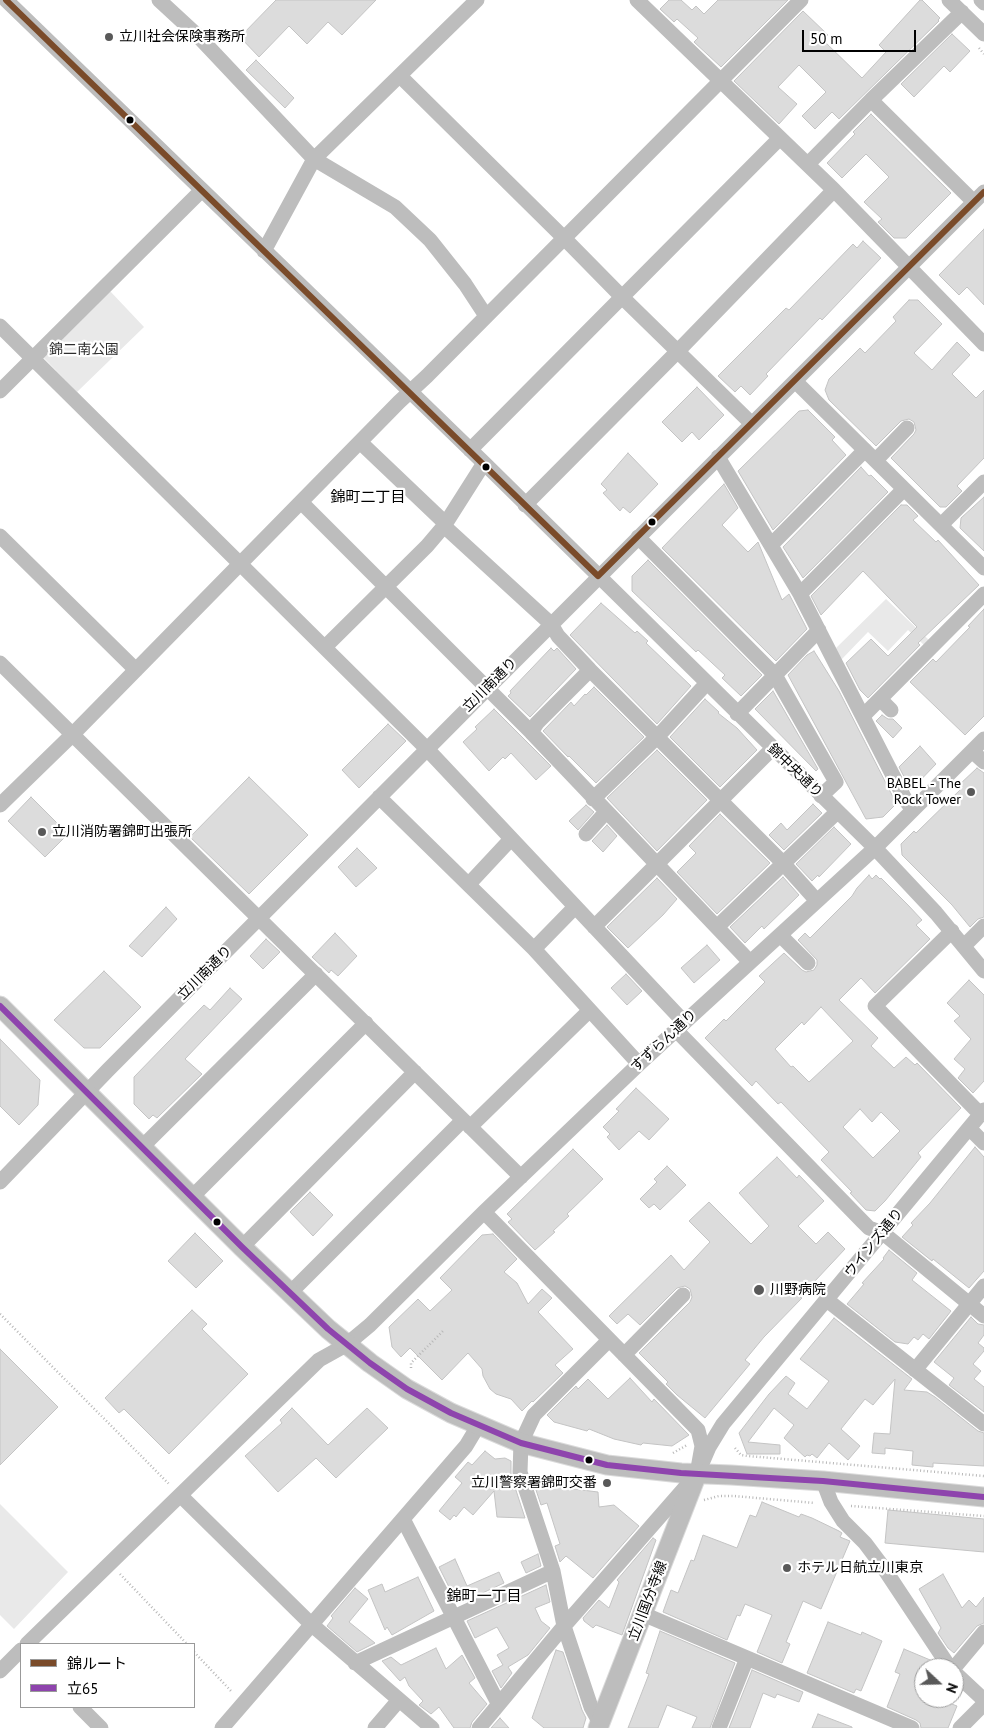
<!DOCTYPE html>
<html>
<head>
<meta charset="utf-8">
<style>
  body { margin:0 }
  #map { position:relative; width:984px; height:1728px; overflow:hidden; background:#fff; font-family:"PT Sans","Noto Sans JP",sans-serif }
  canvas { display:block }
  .legend { position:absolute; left:20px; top:1643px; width:175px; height:65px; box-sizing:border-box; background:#fff; border:1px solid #999; margin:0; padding:6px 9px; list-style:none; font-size:15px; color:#000 }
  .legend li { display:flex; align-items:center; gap:10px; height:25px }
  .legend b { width:25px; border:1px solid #999 }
  .north { position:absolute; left:914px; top:1658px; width:50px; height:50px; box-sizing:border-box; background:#fff; border:1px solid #999; border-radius:50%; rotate:111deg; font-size:14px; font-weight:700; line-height:20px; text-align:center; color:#000 }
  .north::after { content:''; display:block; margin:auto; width:18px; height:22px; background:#595959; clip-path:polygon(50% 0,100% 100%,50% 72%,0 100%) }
  .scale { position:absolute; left:802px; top:30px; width:114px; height:22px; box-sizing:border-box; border:2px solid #000; border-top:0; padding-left:6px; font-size:15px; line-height:18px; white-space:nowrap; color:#000; -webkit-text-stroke:4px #fff; paint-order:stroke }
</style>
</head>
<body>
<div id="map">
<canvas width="984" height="1728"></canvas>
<ul class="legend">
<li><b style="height:6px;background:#7a4b2a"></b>錦ルート</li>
<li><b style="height:6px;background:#8e44ad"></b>立65</li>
</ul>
<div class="north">N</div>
<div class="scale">50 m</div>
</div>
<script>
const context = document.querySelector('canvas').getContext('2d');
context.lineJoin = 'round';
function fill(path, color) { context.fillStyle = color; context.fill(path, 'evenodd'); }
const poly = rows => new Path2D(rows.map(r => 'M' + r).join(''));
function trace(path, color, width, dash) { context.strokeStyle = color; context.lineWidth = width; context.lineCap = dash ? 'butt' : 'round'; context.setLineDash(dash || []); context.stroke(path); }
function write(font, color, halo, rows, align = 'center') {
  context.font = font + ' "PT Sans","Noto Sans JP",sans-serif'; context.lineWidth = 4.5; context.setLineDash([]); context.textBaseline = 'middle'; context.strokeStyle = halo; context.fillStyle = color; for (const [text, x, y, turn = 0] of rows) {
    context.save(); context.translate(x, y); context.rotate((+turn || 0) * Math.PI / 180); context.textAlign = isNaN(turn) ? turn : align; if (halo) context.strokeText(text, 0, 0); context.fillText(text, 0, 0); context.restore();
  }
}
fill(poly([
  [110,291,144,327,77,392,42,356],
  [886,599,930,641,925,646,908,630,888,651,868,632,841,660,836,648],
  [0,1504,68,1572,14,1629,0,1615]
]), '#e9e9e9');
const building = poly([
  [276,0,376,0,342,35,328,22,307,44,289,26,259,57,240,37,276,0],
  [669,0,681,0,692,10,696,6,704,14,718,0,788,0,721,67,694,42,698,38,677,19,674,22,660,9,669,0],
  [920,0,922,0,940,18,938,20,939,21,839,119,832,112,815,129,802,116,826,92,799,65,778,87,797,104,779,124,734,81,803,11,828,35,823,40,862,78,886,52,879,45,920,0],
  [952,34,970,51,950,72,944,66,914,97,901,84,952,34],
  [256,60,294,98,285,108,246,70,256,60],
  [871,114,951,193,906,238,894,238,878,222,882,219,864,202,889,177,866,154,842,178,827,163,853,136,855,134,853,132,871,114],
  [984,229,984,305,967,287,959,295,939,275,984,229],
  [863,241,881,258,822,320,820,318,766,374,768,376,750,395,741,386,735,392,718,376,786,308,789,310,853,244,857,248,863,241],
  [909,300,918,300,942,324,914,353,932,370,957,342,970,355,952,374,976,398,984,390,984,458,957,486,962,491,946,507,940,507,891,458,914,434,916,430,914,422,909,419,901,421,876,446,829,400,825,390,829,379,860,348,865,353,896,321,893,317,909,300],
  [697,387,724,415,699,440,692,432,682,442,662,422,697,387],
  [808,410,835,437,832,440,846,455,773,530,738,471,799,411,808,410],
  [628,453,658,484,630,513,623,507,620,511,603,493,607,490,601,484,628,453],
  [861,467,869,476,871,475,888,492,803,578,783,547,861,467],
  [724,484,738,508,722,525,748,552,758,542,782,600,789,594,807,629,776,661,662,548,724,484],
  [984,497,984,551,960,528,961,518,984,497],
  [901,505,907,505,918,516,913,520,936,542,938,540,979,585,918,643,920,645,868,698,860,690,846,663,871,639,888,656,917,627,863,571,821,615,811,596,901,505],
  [648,560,762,675,741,696,722,678,725,675,698,650,696,652,632,591,632,576,648,560],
  [601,603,635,633,637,631,648,641,646,643,691,686,657,724,570,635,601,603],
  [984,609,984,716,965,735,910,682,933,659,936,662,970,627,968,626,984,609],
  [551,648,554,651,557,648,576,669,530,717,508,696,511,693,510,691,551,648],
  [814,651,839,691,893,797,894,806,883,817,866,819,788,675,807,655,814,651],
  [594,687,644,737,596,783,569,756,568,757,543,731,571,702,574,706,585,694,586,695,594,687],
  [773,691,818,769,816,771,755,709,773,691],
  [705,699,719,712,718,713,737,728,757,750,720,787,670,737,705,699],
  [494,709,551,766,536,780,511,753,505,759,503,757,489,771,463,742,477,729,475,727,494,709],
  [882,715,888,719,893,719,902,728,893,738,876,721,882,715],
  [388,724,406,741,359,788,342,770,388,724],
  [920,746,936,764,911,790,899,767,920,746],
  [657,750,707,800,657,851,607,798,657,750],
  [977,768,984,773,984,917,978,919,970,927,952,905,902,855,901,844,914,831,916,833,962,788,959,785,977,768],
  [249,777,308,835,249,894,190,837,249,777],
  [31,797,68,834,45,857,8,821,31,797],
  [813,804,822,813,784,850,769,835,781,823,787,830,813,804],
  [586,805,594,812,578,830,569,821,586,805],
  [720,814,770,863,717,914,677,872,696,853,689,846,720,814],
  [607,825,617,836,603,852,592,841,607,825],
  [834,827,851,844,819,877,818,875,812,881,796,864,834,827],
  [357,848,377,868,356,887,338,867,357,848],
  [869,875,872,879,876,875,880,879,881,878,908,905,922,920,916,925,930,939,875,993,861,978,839,1000,878,1038,871,1046,894,1068,906,1057,915,1065,917,1063,961,1108,918,1153,921,1157,885,1201,875,1211,866,1210,850,1193,852,1192,821,1160,829,1152,781,1102,778,1104,756,1081,752,1086,705,1038,724,1019,726,1021,765,982,759,976,784,953,802,970,806,972,814,970,817,965,817,960,798,940,805,933,810,938,852,896,857,888,869,875],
  [821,1007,853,1041,809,1082,793,1066,791,1067,775,1049,802,1022,804,1025,821,1007],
  [860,1109,872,1122,881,1112,900,1131,873,1158,843,1127,860,1109],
  [783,877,799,895,764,929,762,926,745,943,730,927,783,877],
  [657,878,677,899,663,915,628,948,607,927,657,878],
  [166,907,177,919,142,957,129,946,166,907],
  [335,933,357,956,338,976,331,970,329,973,312,957,335,933],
  [266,939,280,952,263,969,250,956,266,939],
  [707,945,720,960,694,983,681,968,707,945],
  [104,971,141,1007,100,1048,84,1048,54,1020,104,971],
  [626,974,642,991,627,1005,611,988,626,974],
  [969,980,984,995,984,1081,973,1093,958,1078,965,1069,954,1059,971,1039,954,1021,960,1016,947,1003,969,980],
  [230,988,242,999,185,1059,202,1074,157,1118,153,1115,149,1119,134,1104,134,1077,204,1005,210,1010,230,988],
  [0,1039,40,1080,38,1105,19,1125,0,1106,0,1039],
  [636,1088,669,1119,649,1140,639,1131,619,1150,607,1137,610,1134,603,1127,619,1111,616,1109,636,1088],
  [975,1147,984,1157,984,1271,969,1288,933,1259,932,1261,902,1237,913,1225,911,1223,930,1203,975,1147],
  [573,1149,603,1179,567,1214,569,1216,553,1231,555,1232,535,1250,508,1222,512,1219,507,1214,573,1149],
  [777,1157,797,1178,799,1175,824,1201,798,1226,816,1244,828,1232,845,1249,800,1297,802,1298,764,1337,745,1360,750,1364,705,1418,677,1395,666,1384,668,1382,639,1353,690,1302,692,1297,690,1289,685,1286,677,1288,640,1325,628,1314,617,1324,609,1316,671,1255,684,1270,710,1242,689,1221,709,1202,751,1244,769,1226,739,1193,777,1157],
  [667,1166,686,1185,660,1210,654,1204,649,1208,640,1199,657,1182,654,1179,667,1166],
  [310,1192,333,1215,313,1236,290,1212,310,1192],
  [195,1233,223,1261,196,1288,168,1261,195,1233],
  [493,1234,517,1259,504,1272,517,1283,528,1304,542,1289,552,1298,538,1312,573,1349,555,1365,563,1373,533,1402,532,1401,522,1411,511,1399,496,1394,490,1389,483,1376,482,1369,468,1353,442,1380,410,1348,401,1357,392,1347,389,1327,418,1299,430,1311,452,1290,440,1278,482,1235,493,1234],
  [889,1250,917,1273,912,1280,951,1311,929,1339,923,1334,918,1340,914,1337,908,1344,895,1342,847,1304,864,1284,862,1283,884,1259,883,1258,889,1250],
  [192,1310,207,1324,202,1329,248,1374,169,1454,124,1409,119,1413,105,1398,192,1310],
  [971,1317,978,1324,984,1325,984,1335,978,1343,984,1348,984,1351,973,1364,981,1371,974,1379,984,1387,984,1412,949,1385,954,1378,934,1362,971,1317],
  [834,1318,912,1379,904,1390,927,1392,935,1397,978,1431,984,1433,984,1466,933,1463,933,1467,912,1465,913,1451,885,1448,885,1454,872,1453,874,1433,890,1434,895,1379,873,1405,865,1399,841,1429,860,1446,848,1460,829,1443,817,1458,812,1454,810,1456,807,1455,805,1457,784,1438,794,1425,774,1408,748,1442,780,1445,780,1454,747,1454,739,1433,769,1394,786,1376,795,1383,788,1394,807,1409,829,1381,800,1359,834,1318],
  [0,1349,58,1407,0,1465,0,1349],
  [630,1378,652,1402,654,1399,689,1435,672,1446,643,1443,641,1445,614,1439,589,1429,587,1431,554,1422,547,1415,576,1386,578,1389,588,1379,608,1399,630,1378],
  [292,1408,328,1445,367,1408,388,1428,336,1478,316,1458,278,1492,245,1456,282,1423,280,1420,292,1408],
  [485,1451,495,1459,505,1458,511,1461,511,1475,525,1518,497,1517,494,1491,473,1515,464,1507,456,1517,454,1515,450,1520,439,1511,462,1483,455,1477,468,1462,472,1465,485,1451],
  [531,1475,560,1481,558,1487,598,1492,599,1507,614,1505,639,1526,593,1578,566,1556,560,1562,555,1546,560,1544,547,1503,541,1505,531,1475],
  [762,1502,799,1517,801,1514,812,1518,839,1531,842,1533,840,1537,850,1541,821,1609,803,1601,786,1642,790,1644,782,1663,757,1652,772,1615,745,1604,740,1616,737,1615,727,1640,663,1612,671,1590,678,1593,691,1560,694,1561,703,1535,737,1548,750,1515,756,1517,762,1502],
  [888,1510,984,1519,984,1552,885,1543,888,1510],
  [653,1538,656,1540,622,1635,596,1625,593,1628,584,1621,583,1618,599,1600,609,1608,619,1582,617,1580,653,1538],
  [538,1554,541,1566,526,1573,521,1562,538,1554],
  [455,1559,467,1586,499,1572,504,1583,463,1602,459,1596,455,1599,439,1567,455,1559],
  [943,1574,962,1608,969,1600,976,1607,984,1597,984,1623,977,1626,954,1653,948,1648,938,1633,941,1628,919,1589,943,1574],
  [418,1577,434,1611,392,1635,387,1627,385,1630,368,1590,382,1584,385,1592,418,1577],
  [546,1585,550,1602,535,1608,541,1621,550,1628,528,1655,508,1667,512,1673,501,1688,492,1671,503,1665,497,1655,509,1648,497,1627,475,1638,467,1621,546,1585],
  [355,1588,368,1599,349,1622,375,1643,357,1652,327,1626,333,1618,331,1616,355,1588],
  [828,1622,861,1635,862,1632,882,1641,861,1691,856,1689,854,1693,807,1673,828,1622],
  [660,1631,735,1663,710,1728,692,1728,697,1717,667,1705,658,1728,628,1728,649,1674,646,1673,660,1631],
  [436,1648,446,1669,462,1655,475,1678,469,1683,487,1704,472,1722,470,1728,454,1728,439,1707,431,1714,419,1705,423,1701,409,1686,405,1677,400,1681,382,1661,391,1657,401,1665,436,1648],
  [904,1649,935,1662,939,1668,924,1668,924,1698,936,1698,957,1706,948,1728,921,1728,920,1723,916,1720,887,1707,900,1674,895,1672,904,1649],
  [556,1650,563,1652,582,1710,586,1718,583,1728,544,1728,532,1718,556,1650],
  [752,1670,803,1692,799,1702,777,1694,775,1698,763,1693,750,1728,729,1728,752,1670],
  [818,1714,852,1727,852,1728,812,1728,818,1714],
  [500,1718,509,1728,491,1728,500,1718]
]);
fill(building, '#dcdcdc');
trace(building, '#c4c4c4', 1);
const major = poly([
  [0,1006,242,1247,328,1329,370,1363,407,1389,451,1413,521,1443,607,1465,681,1473,731,1475,823,1481,984,1497],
  [598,1728,697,1474]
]);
trace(major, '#dbdbdb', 21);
trace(poly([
  [979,48,984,54],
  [0,1314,170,1485],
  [411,1368,411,1363,443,1331],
  [735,1448,741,1455,748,1456,984,1476],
  [673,1453,687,1445],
  [704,1500,719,1496,734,1496,815,1503],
  [851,1506,984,1516],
  [120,1574,187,1644],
  [194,1652,232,1692]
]), '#b8b8b8', 2.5, [1, 2.5]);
trace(poly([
  [6,0,484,463,875,848,936,913,984,971],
  [159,0,198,36,314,159,395,207,430,240,465,284,486,316],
  [637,0,834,190,984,344],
  [949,0,984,34],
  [981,0,984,3],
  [400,76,564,238,622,297,752,424],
  [871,100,974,202],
  [808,164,871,100,962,12],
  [264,251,314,159,477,0],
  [0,326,427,749,684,1022],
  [795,381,984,568],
  [0,391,201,191],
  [360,442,443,521,444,526,551,624,558,636,590,670,783,863,817,901],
  [470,450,780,138],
  [718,457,800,594,906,801,913,810],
  [876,460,907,428],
  [301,502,531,732,750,962],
  [525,505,677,352,834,190],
  [941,525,984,482],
  [0,536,136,670],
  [638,537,775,675,836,782,821,796],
  [771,545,865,450],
  [800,594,904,489],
  [325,647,427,546,444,526,484,463],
  [0,663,521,1177],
  [880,699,891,710],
  [737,714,819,630],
  [863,716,984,594],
  [531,732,537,723,590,670],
  [972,751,984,762],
  [379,797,534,949,639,1064],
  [593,799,660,734,706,684],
  [0,805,72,735,399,402,427,376,801,0],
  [586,834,606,812],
  [469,884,511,839],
  [594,927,772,749],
  [717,927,837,812],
  [952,931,875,1006,980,1114],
  [780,935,808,963],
  [964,946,984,926],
  [534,949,575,907],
  [676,1030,863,1222,869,1228,883,1233,984,1316],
  [470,1127,589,1011],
  [969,1128,984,1143],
  [142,1147,316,974],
  [0,1182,108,1070,488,688,984,192],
  [192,1197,366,1023],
  [242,1247,415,1072],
  [290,1293,463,1120],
  [827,1300,984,1424],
  [624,1355,683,1295],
  [915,1370,984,1286],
  [703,1461,709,1447,723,1424,984,1110],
  [823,1481,831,1502,843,1521,865,1543,883,1567,950,1668],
  [181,1496,311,1624,432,1728],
  [403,1519,498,1703],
  [643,1614,912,1728],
  [27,1644,319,1360,346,1345,370,1325,484,1212,639,1064,875,848,984,739],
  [355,1663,553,1571],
  [954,1668,984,1632],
  [0,1671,21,1650],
  [954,1672,984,1700],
  [80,1707,101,1728],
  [600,1723,591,1707,564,1626,553,1571,520,1472,521,1443,534,1415,609,1340],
  [222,1728,466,1446,478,1426],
  [375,1728,399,1700],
  [479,1728,564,1626,697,1474,702,1446,698,1430,484,1212],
  [719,1728,747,1658],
  [960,1728,984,1704]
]), '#bdbdbd', 15);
trace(major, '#bdbdbd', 19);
trace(poly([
  [6,0,598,576,984,192]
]), '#7a4b2a', 6);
trace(poly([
  [0,1006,242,1247,328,1329,370,1363,407,1389,451,1413,521,1443,607,1465,681,1473,823,1481,984,1497]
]), '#8e44ad', 6);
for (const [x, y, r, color] of [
  [109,37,5,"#595959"],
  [130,120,4.5,"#000"],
  [486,467,4.5,"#000"],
  [652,522,4.5,"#000"],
  [971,792,5,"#595959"],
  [42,832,5,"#595959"],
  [217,1222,4.5,"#000"],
  [759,1290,6,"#595959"],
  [589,1460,4.5,"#000"],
  [607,1483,5,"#595959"],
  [787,1568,5,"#595959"]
]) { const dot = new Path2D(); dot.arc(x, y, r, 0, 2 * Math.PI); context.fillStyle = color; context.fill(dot); trace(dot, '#fff', 2); }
write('14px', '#000', '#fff', [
  ["立川社会保険事務所",119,37],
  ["BABEL - The",961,784,"right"],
  ["Rock Tower",961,800,"right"],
  ["立川消防署錦町出張所",52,832],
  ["川野病院",770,1290],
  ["立川警察署錦町交番",597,1483,"right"],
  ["ホテル日航立川東京",797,1568]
], 'left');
write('14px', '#2e2e2e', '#fff', [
  ["錦二南公園",84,350]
]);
write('14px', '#000', '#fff', [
  ["立川南通り",490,685,-45],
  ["錦中央通り",795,771,44],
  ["立川南通り",205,973,-45],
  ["すずらん通り",664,1041,-43],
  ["ウインズ通り",874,1243,-51],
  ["立川国分寺線",648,1601,-69]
]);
write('15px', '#000', '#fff', [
  ["錦町二丁目",368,498],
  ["錦町一丁目",484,1597]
]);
</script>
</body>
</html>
